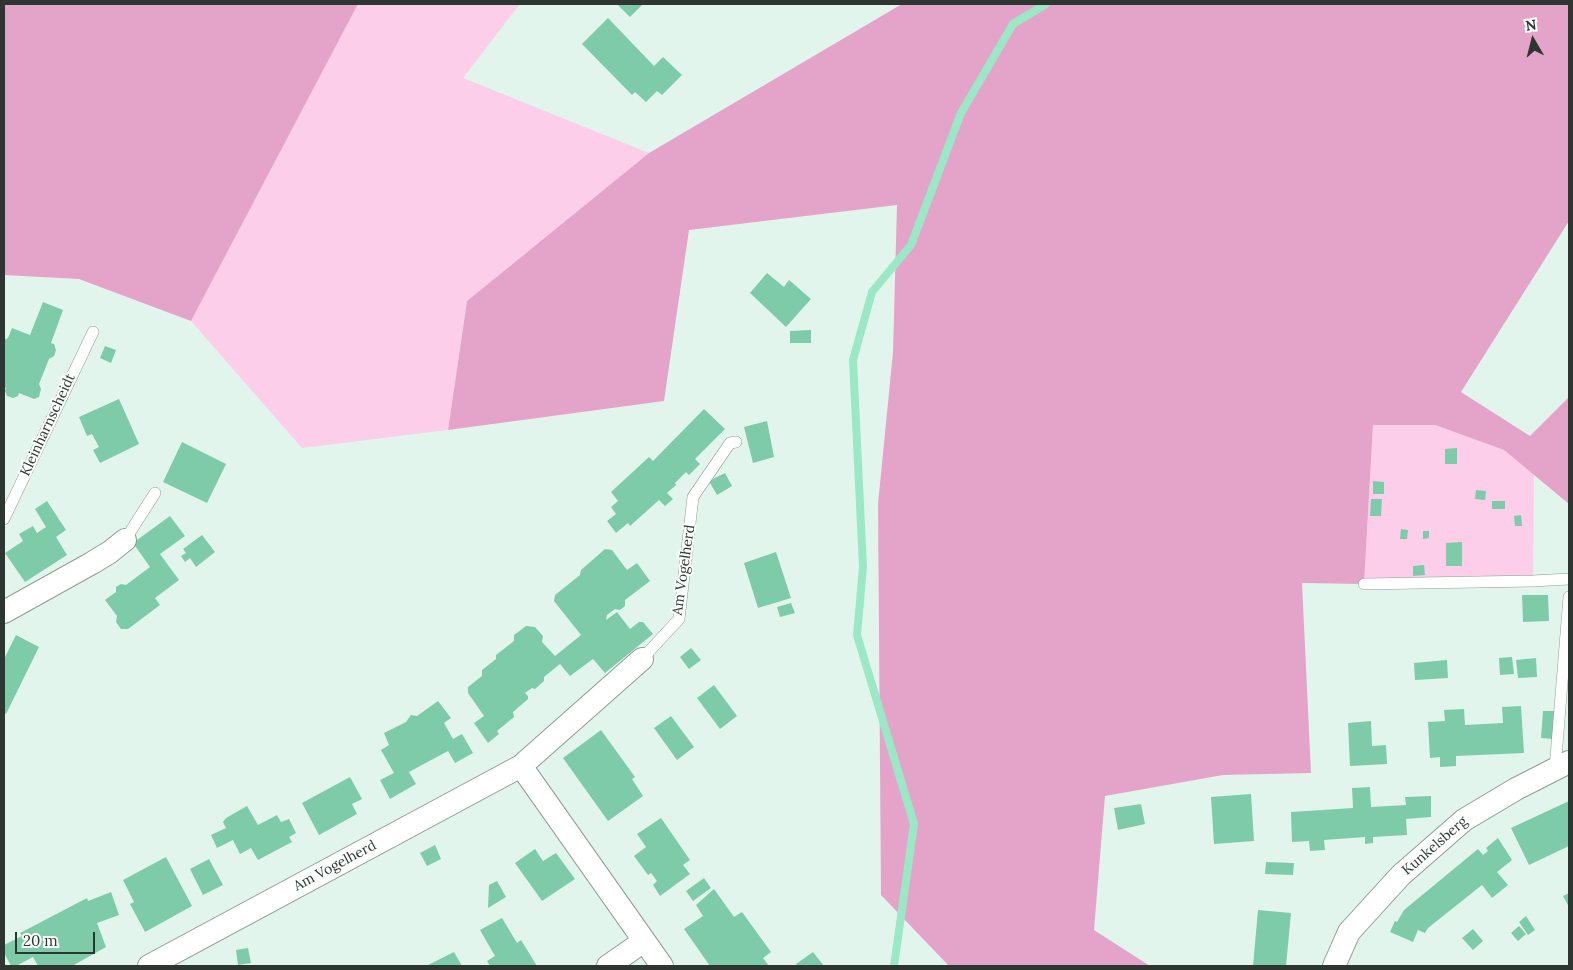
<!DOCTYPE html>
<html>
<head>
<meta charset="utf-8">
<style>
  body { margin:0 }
  #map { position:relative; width:1573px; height:970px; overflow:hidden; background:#e2f5ec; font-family:Lora,serif }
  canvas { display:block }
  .frame { position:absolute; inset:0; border:5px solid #2e3632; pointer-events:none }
  .north { position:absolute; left:1508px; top:15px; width:50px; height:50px; -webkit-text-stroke:4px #fafefc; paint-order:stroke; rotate:352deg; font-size:14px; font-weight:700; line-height:20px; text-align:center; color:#2e3632 }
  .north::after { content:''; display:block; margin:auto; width:18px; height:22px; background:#2e3632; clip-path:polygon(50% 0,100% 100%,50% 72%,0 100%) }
  .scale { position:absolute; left:15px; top:932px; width:80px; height:22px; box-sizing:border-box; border:2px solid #2e3632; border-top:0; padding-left:6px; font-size:15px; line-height:18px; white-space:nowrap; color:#2e3632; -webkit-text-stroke:4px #fafefc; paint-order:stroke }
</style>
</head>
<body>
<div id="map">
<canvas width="1573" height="970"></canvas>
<div class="frame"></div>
<div class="north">N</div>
<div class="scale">20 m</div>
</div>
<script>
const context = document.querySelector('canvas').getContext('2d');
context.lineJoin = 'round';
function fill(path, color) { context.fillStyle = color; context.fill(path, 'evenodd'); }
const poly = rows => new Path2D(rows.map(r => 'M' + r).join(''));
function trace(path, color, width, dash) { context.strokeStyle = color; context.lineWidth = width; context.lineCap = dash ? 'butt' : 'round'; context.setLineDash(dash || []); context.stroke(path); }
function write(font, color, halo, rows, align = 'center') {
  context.font = font + ' Lora,serif'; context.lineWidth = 4; context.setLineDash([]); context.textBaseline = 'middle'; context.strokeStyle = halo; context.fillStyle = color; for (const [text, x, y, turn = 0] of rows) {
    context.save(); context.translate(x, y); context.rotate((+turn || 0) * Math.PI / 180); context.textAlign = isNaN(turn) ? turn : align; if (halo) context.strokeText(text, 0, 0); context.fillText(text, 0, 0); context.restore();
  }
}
fill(poly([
  [358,4,520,4,463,78,649,153,467,301,448,430,302,448,191,321],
  [1373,425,1435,425,1504,450,1534,474,1533,581,1364,584]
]), '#fccee9');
fill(poly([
  [4,4,358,4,191,321,79,279,4,275],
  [902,4,1569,4,1569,221,1461,392,1530,436,1569,397,1569,504,1504,450,1435,425,1373,425,1364,584,1302,583,1311,773,1223,775,1105,796,1094,930,1150,966,949,966,881,895,878,504,893,352,897,205,689,230,664,401,448,430,467,301,649,153]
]), '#e4a4ca');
trace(poly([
  [894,966,914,824,857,635,863,567,853,360,872,292,911,245,961,113,1013,24,1046,4]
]), '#9be8c6', 8);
fill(poly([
  [617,4,643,4,630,17],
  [608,18,654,66,663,57,682,75,662,95,657,91,646,102,635,92,632,95,582,44],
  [767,273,784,287,789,280,811,299,786,327,750,293],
  [43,302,63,310,51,343,54,344,56,350,54,356,49,359,39,384,41,389,39,397,34,399,19,393,18,396,13,398,7,396,5,391,6,388,4,387,4,340,8,338,12,328,30,335],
  [811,330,811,343,790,343,790,331],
  [105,346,116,350,111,363,100,358],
  [119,399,139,444,100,463,93,450,99,447,92,434,87,436,79,417],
  [704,409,725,429,695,459,700,464,689,475,686,472,675,483,676,485,667,493,673,499,665,506,659,500,630,526,628,523,616,533,607,521,616,514,611,507,618,501,611,492,649,457,653,461],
  [767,421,774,457,753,463,744,427],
  [182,442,226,464,207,503,163,482],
  [1457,448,1457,464,1445,464,1445,449],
  [725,473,732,486,717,495,709,481],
  [1373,481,1384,482,1384,494,1373,494],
  [1476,490,1486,491,1485,500,1475,499],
  [1371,499,1382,499,1381,516,1370,516],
  [47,501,66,530,56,537,67,555,25,582,5,553,23,541,19,534,33,526,37,533,46,527,35,509],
  [1492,501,1505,501,1505,509,1492,509],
  [1521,515,1522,526,1515,526,1514,516],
  [170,516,185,536,160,554,179,580,155,598,160,605,128,629,121,629,116,622,117,616,105,600,116,592,116,587,121,584,126,585,150,567,133,543],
  [1401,529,1408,530,1407,539,1400,539],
  [1423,531,1429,531,1429,538,1423,539],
  [202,535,215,552,196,567,190,558,185,562,181,556,186,553,183,549],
  [1462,542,1462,566,1446,566,1446,543],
  [605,549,612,550,627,570,637,563,650,581,625,600,625,606,620,610,615,609,607,615,606,620,617,612,630,629,639,622,643,622,653,634,605,673,593,659,570,676,560,664,544,677,544,681,535,689,532,688,525,693,528,696,528,699,513,712,514,717,497,731,499,734,488,743,474,723,484,716,468,693,468,687,482,676,482,670,496,659,496,655,514,641,514,635,526,626,535,627,543,636,542,642,555,656,581,635,554,601,555,595,580,575,581,570],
  [776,552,791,598,758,608,744,563],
  [1424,565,1425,575,1413,576,1413,566],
  [1522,595,1548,595,1549,621,1523,622],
  [791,603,795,613,780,617,777,607],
  [16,635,39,647,6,714,4,713,4,659],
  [691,648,701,660,689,669,680,657],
  [1512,657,1514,674,1500,675,1499,658],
  [1536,658,1537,677,1518,678,1516,660],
  [1447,660,1448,678,1415,680,1414,663],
  [714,685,737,716,720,729,697,698],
  [438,701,451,718,444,723,453,739,462,734,473,753,455,763,448,751,409,772,416,784,390,799,380,780,394,773,381,750,389,745,384,733,406,722,411,715,417,716],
  [1521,706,1524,753,1456,756,1456,766,1440,767,1440,757,1430,758,1428,722,1445,721,1444,710,1464,709,1465,725,1503,723,1502,707],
  [1543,711,1554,711,1553,739,1541,738],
  [671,716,694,747,677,760,654,728],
  [1371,721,1372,746,1386,745,1387,764,1350,766,1348,723],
  [601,730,635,777,632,779,643,796,608,821,563,758],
  [350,777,362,799,352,804,357,814,319,835,302,803],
  [1370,787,1371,807,1406,805,1405,797,1431,796,1431,817,1406,819,1407,835,1373,837,1373,843,1365,844,1365,837,1324,840,1325,850,1310,851,1309,841,1292,842,1291,812,1353,808,1352,788],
  [1251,794,1254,841,1214,844,1211,797],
  [1569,801,1569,846,1529,865,1511,828],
  [1141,804,1145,824,1118,830,1114,808],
  [247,806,258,825,277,815,281,822,289,819,296,833,289,837,292,842,258,860,251,848,240,854,233,840,217,848,211,835,226,828,223,822,226,818],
  [661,818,690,860,683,865,690,874,660,896,653,885,657,881,651,873,648,875,634,856,646,847,637,834],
  [1498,838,1512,860,1497,872,1508,885,1492,898,1482,885,1428,928,1425,933,1418,930,1413,942,1390,932,1395,921,1397,922,1404,910,1478,849,1483,855,1488,851,1486,848],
  [435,845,441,859,427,866,420,853],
  [535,849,543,861,556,853,575,879,542,901,515,863],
  [166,857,192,906,145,932,130,904,134,902,123,880],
  [209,859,223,885,203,895,190,869],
  [1266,862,1294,863,1293,875,1265,874],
  [704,878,711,888,693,901,686,891],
  [497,881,506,897,488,908,489,885],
  [714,889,734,917,742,912,771,952,763,958,769,966,710,966,684,929,703,916,696,905],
  [111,892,119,915,97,923,106,947,72,966,38,966,33,957,16,966,11,966,4,953,4,945,22,936,20,933,87,898,88,901],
  [1569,893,1569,907,1563,896],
  [1258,910,1291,913,1286,966,1253,966],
  [1526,916,1535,930,1528,935,1519,922],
  [502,918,517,943,521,940,537,966,490,966,487,961,495,956,480,930],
  [1519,926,1526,934,1518,941,1511,933],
  [1473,929,1483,941,1473,950,1462,938],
  [248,948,251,963,238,965,236,950],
  [454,952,462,966,426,966],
  [813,952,824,966,797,966,796,964]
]), '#7ecbaa');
const service = poly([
  [4,519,93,332],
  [125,540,155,493],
  [1364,584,1533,581,1569,579],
  [642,659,679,619,693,497,730,443,736,442],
  [1555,769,1569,597]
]);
const minor = poly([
  [4,612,92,563,110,552,125,540],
  [521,766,662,966],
  [149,966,521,766,642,659],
  [608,966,644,941],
  [1334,966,1349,932,1401,875,1464,820,1516,789,1569,762]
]);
trace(service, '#8c9e95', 12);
trace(minor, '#8c9e95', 24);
trace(service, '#fff', 11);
trace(minor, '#fff', 22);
write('14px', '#2e3632', '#fafefc', [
  ["Kleinharnscheidt",48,425,-65],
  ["Am Vogelherd",684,570,-82],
  ["Kunkelsberg",1435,846,-41],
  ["Am Vogelherd",335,866,-28]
]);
</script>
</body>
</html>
